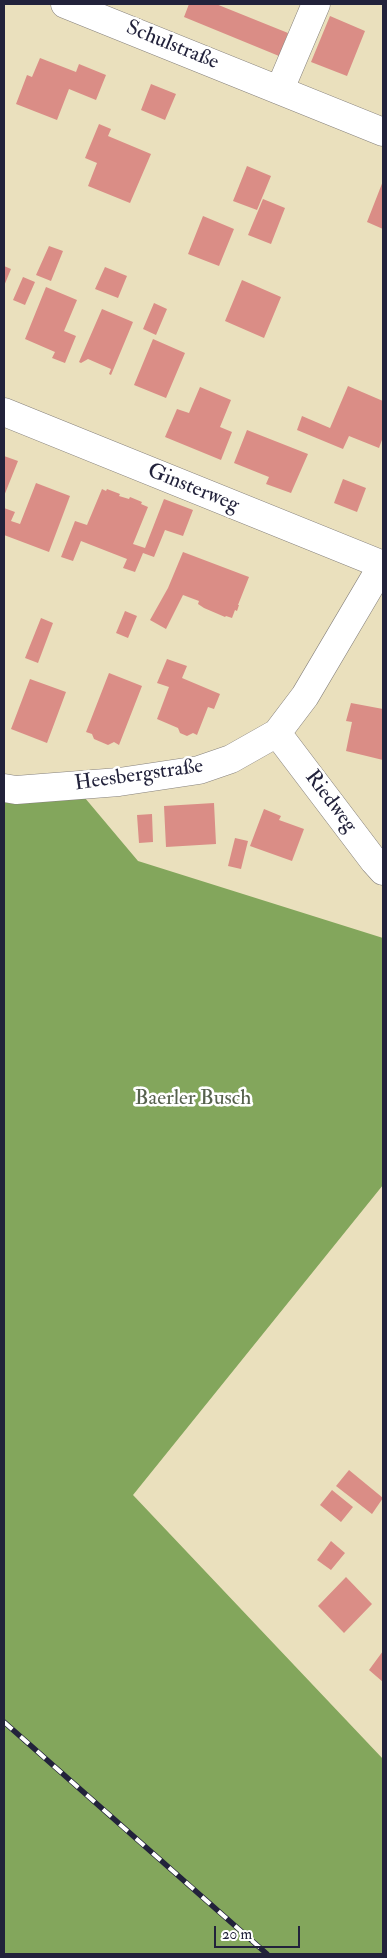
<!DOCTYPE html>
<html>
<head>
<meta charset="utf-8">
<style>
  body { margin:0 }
  #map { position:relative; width:387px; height:1958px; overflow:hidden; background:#eae0bd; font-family:"IM FELL Double Pica",serif }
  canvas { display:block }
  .frame { position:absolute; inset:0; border:5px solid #22223b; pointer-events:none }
  .scale { position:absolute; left:214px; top:1926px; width:86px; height:22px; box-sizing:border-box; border:2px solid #22223b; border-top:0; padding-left:6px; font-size:15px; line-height:18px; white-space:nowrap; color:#22223b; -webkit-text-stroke:4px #fff; paint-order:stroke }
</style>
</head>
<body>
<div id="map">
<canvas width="387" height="1958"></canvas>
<div class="frame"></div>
<div class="scale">20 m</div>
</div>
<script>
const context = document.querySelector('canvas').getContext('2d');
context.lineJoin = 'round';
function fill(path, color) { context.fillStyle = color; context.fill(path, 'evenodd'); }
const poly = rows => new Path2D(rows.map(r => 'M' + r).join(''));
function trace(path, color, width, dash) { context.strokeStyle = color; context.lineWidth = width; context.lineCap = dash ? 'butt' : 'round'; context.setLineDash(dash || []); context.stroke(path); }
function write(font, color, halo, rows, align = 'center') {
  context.font = font + ' "IM FELL Double Pica",serif'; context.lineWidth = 5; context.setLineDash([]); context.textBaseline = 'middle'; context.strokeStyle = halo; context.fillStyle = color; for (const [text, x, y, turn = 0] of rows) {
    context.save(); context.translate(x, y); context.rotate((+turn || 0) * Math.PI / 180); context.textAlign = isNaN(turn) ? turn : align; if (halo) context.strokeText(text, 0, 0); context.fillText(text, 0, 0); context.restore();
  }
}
fill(poly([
  [85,798,138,861,383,938,383,1185,133,1495,383,1759,383,1954,4,1954,4,802]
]), '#83a65c');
fill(poly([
  [189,4,216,4,288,33,279,56,184,17],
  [330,16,365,31,347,76,311,62],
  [40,58,76,72,79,64,106,75,96,100,69,89,57,120,16,104,27,75,32,77],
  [151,84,176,94,165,120,141,110],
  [99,124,111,129,108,136,151,154,130,203,88,186,97,163,85,158],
  [247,166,271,176,257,210,233,201],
  [383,181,383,229,367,222],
  [263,199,285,208,271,244,248,235],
  [203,216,234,229,219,266,188,254],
  [49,246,63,251,51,281,36,275],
  [4,266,11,269,4,286],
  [105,267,127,276,118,298,95,289],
  [23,277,35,282,25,305,13,300],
  [242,280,281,297,264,338,225,321],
  [46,287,77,300,64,331,76,336,65,363,52,358,55,352,25,339],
  [154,303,167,309,156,335,143,329],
  [102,309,133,322,111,375,109,374,111,369,88,359,81,363,79,362],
  [153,339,185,353,166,398,134,385],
  [348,386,383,401,383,437,379,448,349,436,343,449,297,430,302,416,330,428],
  [200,387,231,400,220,427,232,432,221,460,165,437,177,409,189,413],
  [247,430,308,454,291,493,266,484,269,477,234,463],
  [4,456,18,461,4,496],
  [343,479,366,488,357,512,334,503],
  [36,483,70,496,49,552,4,535,4,508,15,512,11,521,20,524],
  [102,489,106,491,107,489,120,494,119,496,129,499,130,497,142,502,141,504,148,507,133,544,145,548,164,499,193,510,183,536,165,530,154,557,143,553,135,572,123,568,127,559,81,541,73,561,61,557,75,521,87,525],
  [183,552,249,577,238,605,239,605,237,611,235,610,232,618,226,616,225,617,204,608,198,604,199,601,183,595,166,629,150,620,168,588],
  [125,611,137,616,128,638,116,633],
  [41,618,53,623,38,663,25,658],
  [167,659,187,666,182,678,220,694,214,709,208,707,197,735,193,733,187,736,180,733,178,728,157,719,169,687,157,683],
  [109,673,142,686,119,745,114,742,108,745,94,739,92,734,86,732],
  [30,679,66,692,47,743,11,729],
  [351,703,383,709,383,760,346,751,352,722,346,721],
  [214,803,216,844,166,847,164,806],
  [264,809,281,816,279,820,304,829,292,861,250,846],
  [152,814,153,842,139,843,137,815],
  [235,838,248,841,241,869,228,866],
  [349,1470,383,1498,372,1514,336,1486],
  [332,1490,353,1507,341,1522,320,1505],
  [331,1541,345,1553,331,1570,317,1560],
  [346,1577,372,1604,344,1633,318,1606],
  [383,1651,383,1682,369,1670]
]), '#da8d86');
const minor = poly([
  [65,4,383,132],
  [280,89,316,4],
  [4,412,383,565],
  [277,733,374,861,383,871],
  [4,788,16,790,119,782,199,770,231,759,277,733,305,696,383,564]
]);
trace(minor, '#86817c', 29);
trace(minor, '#fff', 28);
const rail = poly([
  [4,1722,267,1954]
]);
trace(rail, '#22223b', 5.5);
trace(rail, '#fff', 4, [11]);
write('21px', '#22223b', '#fff', [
  ["Schulstraße",172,46,22],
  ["Ginsterweg",193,489,22],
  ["Heesbergstraße",139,776,-8],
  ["Riedweg",330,802,53]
]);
write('21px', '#56614d', '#fff', [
  ["Baerler Busch",193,1099]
]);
</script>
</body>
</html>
